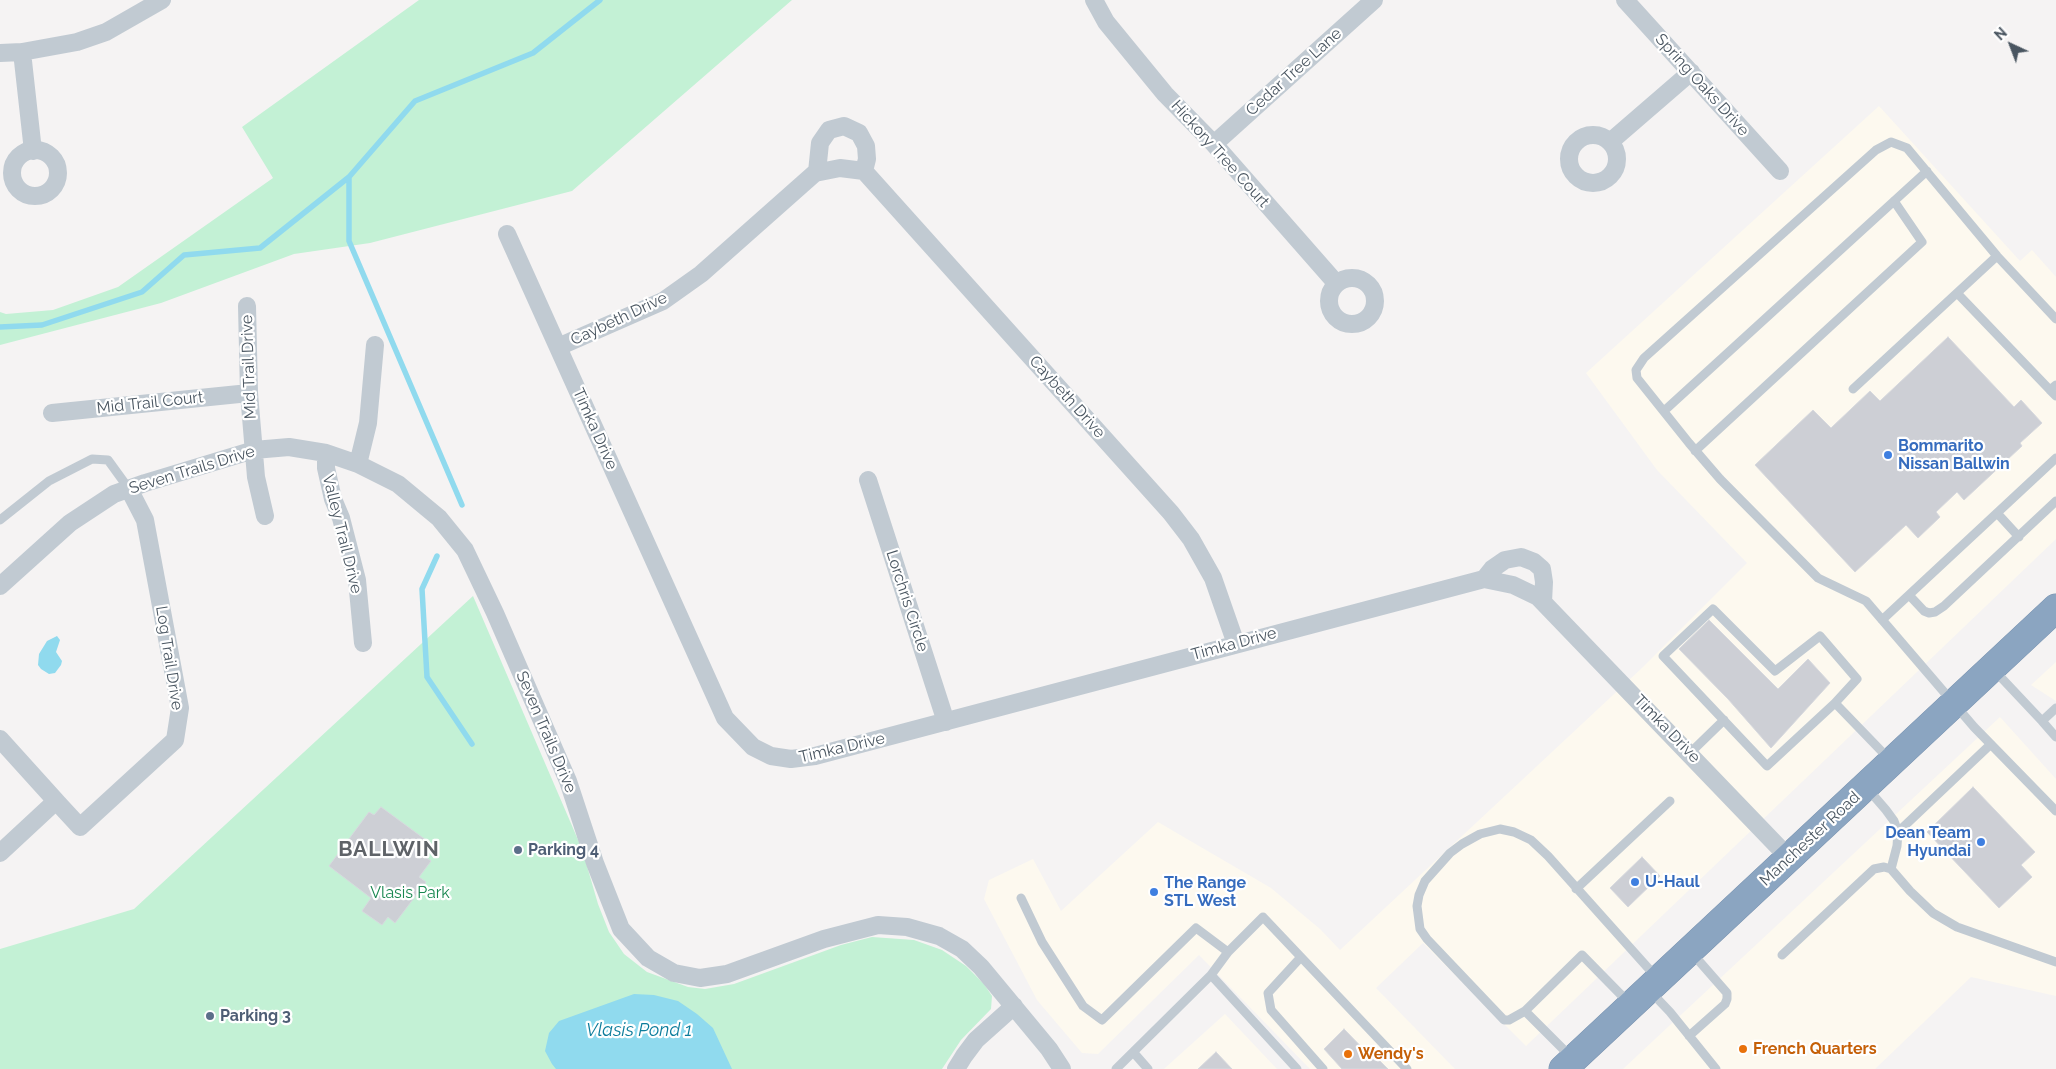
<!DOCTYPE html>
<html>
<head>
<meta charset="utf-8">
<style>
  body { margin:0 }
  #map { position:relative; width:2056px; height:1069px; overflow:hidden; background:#f5f3f3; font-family:Raleway,sans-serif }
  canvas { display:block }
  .north { position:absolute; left:1986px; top:20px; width:50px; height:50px; -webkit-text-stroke:4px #fff; paint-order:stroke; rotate:317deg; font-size:14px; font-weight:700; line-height:20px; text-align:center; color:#4a5661 }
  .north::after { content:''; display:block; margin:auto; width:18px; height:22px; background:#4a5661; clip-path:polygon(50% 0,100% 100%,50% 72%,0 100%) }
</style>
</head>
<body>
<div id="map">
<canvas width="2056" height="1069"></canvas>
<div class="north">N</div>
</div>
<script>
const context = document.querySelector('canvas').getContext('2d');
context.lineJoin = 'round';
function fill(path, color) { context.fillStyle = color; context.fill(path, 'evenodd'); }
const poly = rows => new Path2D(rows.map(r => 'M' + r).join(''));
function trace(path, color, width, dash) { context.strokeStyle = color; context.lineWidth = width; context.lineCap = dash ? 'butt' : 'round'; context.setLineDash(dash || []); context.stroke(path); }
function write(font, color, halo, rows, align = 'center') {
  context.font = font + ' Raleway,sans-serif'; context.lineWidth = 4.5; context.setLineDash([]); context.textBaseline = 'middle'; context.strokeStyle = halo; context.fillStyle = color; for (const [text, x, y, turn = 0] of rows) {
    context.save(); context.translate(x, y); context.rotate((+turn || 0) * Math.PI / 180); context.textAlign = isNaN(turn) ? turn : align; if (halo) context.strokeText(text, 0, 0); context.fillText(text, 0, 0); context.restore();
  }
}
fill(poly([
  [1879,106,2020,261,2032,250,2056,277,2056,539,1526,1046,1423,943,1376,988,1455,1069,1310,1069,1199,955,1098,1054,1082,1053,1037,1000,984,899,989,880,1033,859,1061,911,1158,822,1271,888,1320,929,1340,950,1643,667,1747,563,1657,470,1586,373],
  [2056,662,2056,701,2031,685],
  [2000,717,2056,779,2056,996,1971,977,1875,1069,1623,1069],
  [1225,1014,1277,1069,1164,1069,1165,1068]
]), '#fdf9ef');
fill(poly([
  [419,0,792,0,572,191,370,243,294,254,161,303,0,345,0,312,6,314,53,310,118,287,273,178,242,127],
  [473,596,582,849,598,904,609,932,624,954,647,972,688,987,705,989,734,984,841,945,872,937,914,940,942,950,966,966,984,984,992,996,991,1009,961,1040,942,1069,0,1069,0,949,134,909]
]), '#c3f1d5');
fill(poly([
  [57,636,60,640,56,652,62,661,61,665,55,673,49,674,41,669,38,665,39,654,47,641],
  [634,994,654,995,678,1001,697,1014,713,1028,732,1069,556,1069,552,1064,545,1051,549,1033,559,1021]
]), '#90daee');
trace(poly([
  [0,327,42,325,142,292,184,255,260,248,349,177],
  [462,505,349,241,349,177,415,101,533,53,600,0],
  [437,556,422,589,427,677,472,744]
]), '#90daee', 5.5);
const building = poly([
  [1948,337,2014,407,2021,400,2042,423,2020,443,2022,446,1964,500,1957,492,1936,512,1940,517,1918,538,1906,525,1855,572,1755,465,1813,410,1831,428,1870,391,1880,401,1948,337],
  [1709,620,1778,689,1808,659,1830,683,1771,748,1728,699,1679,649,1709,620],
  [1973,787,2035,852,2021,865,2032,877,1999,908,1927,832,1973,787],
  [381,807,434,846,425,857,431,861,419,877,426,882,395,923,388,917,382,925,362,911,371,898,329,866,369,812,374,815,381,807],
  [1642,857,1660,876,1628,907,1610,888,1642,857],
  [1344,1029,1375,1061,1378,1059,1388,1069,1342,1069,1324,1049,1344,1029],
  [1216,1052,1232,1069,1198,1069,1216,1052]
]);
fill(building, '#cdcfd5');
trace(building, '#d7d9de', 1);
const highway = poly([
  [1563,1069,2056,608]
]);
trace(highway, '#7690ad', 29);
trace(poly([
  [1957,293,2050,390],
  [2056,319,1997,256,1907,148,1891,142,1876,150,1644,358,1636,370,1637,378,1689,443,1720,479,1818,578,1866,601,1974,727,2056,811],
  [2056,385,2050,390,2056,396],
  [1853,389,1997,256],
  [1664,411,1927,171],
  [1695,451,1922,242,1894,201],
  [1997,513,2019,537],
  [0,520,49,481,92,459,108,460,129,489],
  [1909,595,1924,611,1929,613,1935,612,1944,606,2056,501],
  [1882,620,2056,458],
  [1994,670,2042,721],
  [1835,703,1857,679,1820,636,1775,671,1713,609,1663,656,1767,766,1835,703,1890,760],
  [2056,708,2042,721,2056,737],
  [1690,753,1724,720],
  [1867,788,1886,810,1894,821,1898,832,1897,846,1891,869],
  [1898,832,1991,744],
  [1576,889,1670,801],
  [1021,898,1042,942,1083,1006,1102,1020,1196,928,1228,952],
  [1782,955,1874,869,1884,867,1891,869,1910,891,1933,913,1957,927,2056,962],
  [1301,957,1268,993,1271,1010,1323,1069],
  [1211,975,1297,1069],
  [1650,991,1670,1012,1716,1069],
  [1525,1011,1582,955,1630,1004],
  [1689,1036,1725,1004,1727,999,1727,993,1692,953],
  [1134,1053,1148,1069],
  [1571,1057,1525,1011,1509,1020,1504,1020,1427,939,1420,929,1417,906,1419,895,1425,881,1450,853,1462,844,1480,834,1500,829,1514,832,1531,840,1548,856,1657,978],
  [1116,1069,1211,975,1228,952,1263,917,1407,1069]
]), '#c1cad2', 9);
trace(poly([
  [1094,0,1106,22,1165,94,1214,144,1336,283],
  [1625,0,1780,171],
  [22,52,33,151],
  [0,53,22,52,77,42,106,32,162,0],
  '1569 159a24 24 0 1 1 48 0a24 24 0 1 1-48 0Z',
  [1610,142,1691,72],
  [1214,144,1374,0],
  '12 173a23 23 0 1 1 46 0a23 23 0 1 1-46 0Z',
  [817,172,820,143,829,130,844,126,859,133,866,146,867,159,864,171],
  [507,234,725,718,753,747,771,756,791,759,815,756,1484,579,1513,585,1538,597,1789,858],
  '1329 301a23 23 0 1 1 46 0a23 23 0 1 1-46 0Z',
  [247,306,249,393,256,477,265,516],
  [558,347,663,301,701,274,815,173,840,168,864,171,1171,513,1191,539,1213,578,1236,644],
  [52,413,249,393],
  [326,453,326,468,333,499,341,518,357,580,363,643],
  [358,464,368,423,375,345],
  [868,480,946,722],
  [1484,579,1492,569,1505,560,1521,557,1534,562,1542,569,1544,582,1543,602],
  [0,586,70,523,114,494,145,483,254,450,289,447,326,453,358,464,398,484,439,518,465,550,495,613,568,781,595,863,621,929,648,958,674,973,700,978,727,974,824,939,878,925,907,927,939,936,962,949,981,967,1049,1049,1062,1069],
  [0,739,56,801],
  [0,853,56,801,80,827,175,740,180,708,145,520,129,489],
  [956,1069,964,1056,976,1040,1014,1006]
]), '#c1cad2', 18);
trace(highway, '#8ba5c1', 28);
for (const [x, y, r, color] of [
  [1888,455,5,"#3f7fe0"],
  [1981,842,5,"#3f7fe0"],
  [518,850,5,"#5c6f8a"],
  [1635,882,5,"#3f7fe0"],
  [1154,892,5,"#3f7fe0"],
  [210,1016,5,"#5c6f8a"],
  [1743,1049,5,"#e8710a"],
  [1348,1054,5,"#e8710a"]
]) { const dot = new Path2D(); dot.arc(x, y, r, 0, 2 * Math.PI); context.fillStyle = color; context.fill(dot); trace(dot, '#fff', 2); }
write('16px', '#4a5661', '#fff', [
  ["Cedar Tree Lane",1294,72,-42],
  ["Spring Oaks Drive",1702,85,48],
  ["Hickory Tree Court",1220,154,48],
  ["Caybeth Drive",619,319,-25],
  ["Mid Trail Drive",249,367,-92],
  ["Caybeth Drive",1067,397,48],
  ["Mid Trail Court",150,403,-6],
  ["Timka Drive",595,429,66],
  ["Seven Trails Drive",192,470,-17],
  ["Valley Trail Drive",342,534,76],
  ["Lorchris Circle",907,601,72],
  ["Timka Drive",1234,644,-15],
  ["Log Trail Drive",169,658,81],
  ["Timka Drive",1667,729,46],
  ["Seven Trails Drive",546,732,67],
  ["Timka Drive",842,748,-13],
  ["Manchester Road",1810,839,-43]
]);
write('bold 16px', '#366cbe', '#fff', [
  ["Bommarito",1898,446],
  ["Nissan Ballwin",1898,464],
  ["Dean Team",1971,833,"right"],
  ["Hyundai",1971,851,"right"],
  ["U-Haul",1645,882],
  ["The Range",1164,883],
  ["STL West",1164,901]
], 'left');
write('bold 16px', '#4e5e75', '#fff', [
  ["Parking 4",528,850],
  ["Parking 3",220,1016]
], 'left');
write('16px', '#17864f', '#fff', [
  ["Vlasis Park",410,893]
]);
write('bold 16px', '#c56008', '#fff', [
  ["French Quarters",1753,1049],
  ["Wendy's",1358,1054]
], 'left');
write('italic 18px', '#0c7c9b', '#fff', [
  ["Vlasis Pond 1",639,1031]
]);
context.letterSpacing = '1px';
write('bold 21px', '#5f6368', '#fff', [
  ["BALLWIN",389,850]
]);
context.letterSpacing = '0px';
</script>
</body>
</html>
